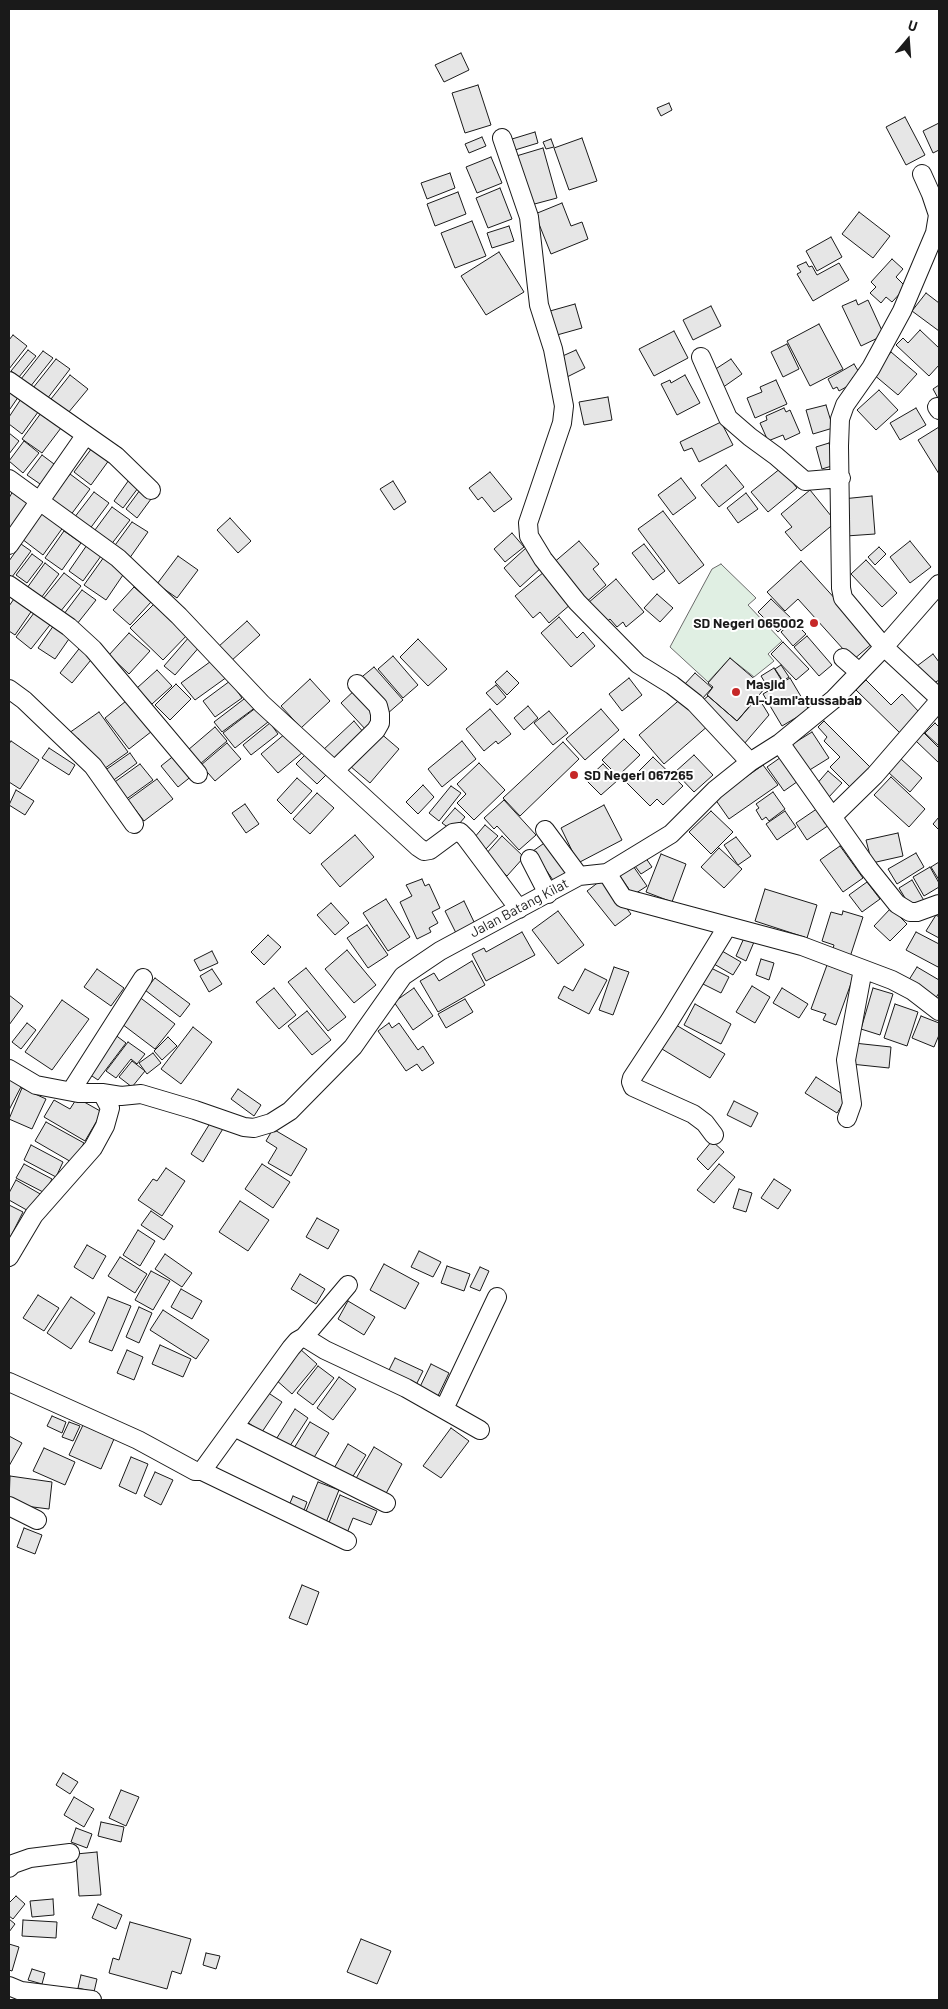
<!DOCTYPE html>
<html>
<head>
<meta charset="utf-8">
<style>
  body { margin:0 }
  #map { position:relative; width:948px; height:2009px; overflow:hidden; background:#fff; font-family:Barlow,sans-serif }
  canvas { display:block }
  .frame { position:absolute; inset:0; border:10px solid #1a1a1a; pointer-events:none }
  .north { position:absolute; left:883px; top:15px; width:50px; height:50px; -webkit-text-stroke:4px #fff; paint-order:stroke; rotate:18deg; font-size:14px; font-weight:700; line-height:20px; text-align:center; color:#1a1a1a }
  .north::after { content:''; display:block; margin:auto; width:18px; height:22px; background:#1a1a1a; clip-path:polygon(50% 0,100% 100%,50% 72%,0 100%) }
</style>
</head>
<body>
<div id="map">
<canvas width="948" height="2009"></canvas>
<div class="frame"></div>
<div class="north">U</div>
</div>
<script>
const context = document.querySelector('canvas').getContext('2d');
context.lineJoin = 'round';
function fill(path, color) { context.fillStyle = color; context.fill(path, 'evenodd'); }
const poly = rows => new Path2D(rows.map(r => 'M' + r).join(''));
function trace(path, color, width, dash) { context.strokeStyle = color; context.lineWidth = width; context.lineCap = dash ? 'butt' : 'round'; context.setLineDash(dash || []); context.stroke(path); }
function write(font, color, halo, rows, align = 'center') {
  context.font = font + ' Barlow,sans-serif'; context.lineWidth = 4; context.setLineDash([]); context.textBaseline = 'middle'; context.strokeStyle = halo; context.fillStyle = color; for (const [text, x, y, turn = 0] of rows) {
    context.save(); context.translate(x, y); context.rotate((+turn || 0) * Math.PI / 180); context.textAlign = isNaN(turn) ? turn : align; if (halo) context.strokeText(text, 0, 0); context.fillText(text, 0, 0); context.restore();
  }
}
const green = poly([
  [721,564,756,598,748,605,782,641,768,654,774,661,754,677,730,658,708,682,670,647,712,569,721,564]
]);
fill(green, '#e0efe3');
trace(green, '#6a6a6a', 1);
const building = poly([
  [461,53,469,70,444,82,435,65,461,53],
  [478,85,491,125,465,133,452,93,478,85],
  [669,103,672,110,661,116,657,108,669,103],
  [905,117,925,155,906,165,886,127,905,117],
  [939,123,939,150,933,153,923,131,939,123],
  [535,132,538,143,515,150,512,139,535,132],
  [482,137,486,146,469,153,465,144,482,137],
  [582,138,597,181,569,190,554,148,582,138],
  [551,139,554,147,546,149,543,142,551,139],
  [543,148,557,198,527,206,513,157,543,148],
  [491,157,502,183,477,193,466,167,491,157],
  [450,173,455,188,427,199,421,183,450,173],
  [500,188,512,219,488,228,476,198,500,188],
  [458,192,466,214,435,226,427,204,458,192],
  [562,203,571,226,582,222,588,239,551,254,535,214,562,203],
  [859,212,890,236,873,258,842,234,859,212],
  [472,221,486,256,455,268,441,233,472,221],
  [509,226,514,241,492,248,487,233,509,226],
  [831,237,842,257,817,271,806,251,831,237],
  [499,252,524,292,486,315,461,276,499,252],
  [892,259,903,269,896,277,906,287,892,302,886,297,881,303,870,293,876,287,871,282,892,259],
  [806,262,809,267,812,266,817,275,839,263,849,280,813,301,797,274,801,272,797,266,806,262],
  [926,293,939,303,939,331,912,311,926,293],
  [856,300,858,305,868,300,884,335,861,346,842,306,856,300],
  [575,304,582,328,557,335,550,311,575,304],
  [711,306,721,326,693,340,683,320,711,306],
  [819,324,843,369,810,386,787,341,819,324],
  [920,330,939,348,939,365,929,376,896,345,903,338,908,343,920,330],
  [674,331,688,358,654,376,639,349,674,331],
  [13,335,27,346,9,369,9,340,13,335],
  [787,344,799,369,783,377,771,352,787,344],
  [28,350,36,356,19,377,11,371,28,350],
  [576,350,585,368,565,378,556,359,576,350],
  [43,351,53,358,30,387,21,379,43,351],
  [891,352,917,374,898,395,873,374,891,352],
  [56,359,70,369,47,399,33,388,56,359],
  [731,359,742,374,722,388,711,372,731,359],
  [854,364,860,374,852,378,855,382,839,391,837,387,833,389,828,379,854,364],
  [70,375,88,389,68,413,51,399,70,375],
  [685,375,700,403,677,415,661,384,670,380,671,383,685,375],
  [776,380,787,404,755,418,747,398,762,392,760,387,776,380],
  [9,385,21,393,10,409,9,408,9,385],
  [939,385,939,400,933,389,939,385],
  [879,390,898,410,876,430,857,410,879,390],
  [23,396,41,408,22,434,9,424,9,417,23,396],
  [608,397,612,420,584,425,579,402,608,397],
  [826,405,833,428,813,434,806,410,826,405],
  [784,408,786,412,790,410,800,433,785,440,783,435,768,441,760,423,767,420,766,416,784,408],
  [916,408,926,425,900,440,890,423,916,408],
  [44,409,64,424,42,453,22,439,44,409],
  [721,422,733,445,699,462,692,448,684,451,680,442,721,422],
  [939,427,939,474,918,440,939,427],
  [9,433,19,441,9,454,9,433],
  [24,441,39,453,23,473,9,461,24,441],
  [829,443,835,465,822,469,816,447,829,443],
  [95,444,112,456,91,485,74,472,95,444],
  [42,455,58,467,43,486,27,475,42,455],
  [726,465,744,487,719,507,701,485,726,465],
  [781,468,797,488,768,512,751,492,781,468],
  [490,472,512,499,494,512,482,497,478,500,469,488,490,472],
  [70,474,90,489,70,516,50,501,70,474],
  [131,477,141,484,123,508,114,501,131,477],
  [681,478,696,498,673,515,658,495,681,478],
  [393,481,406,502,394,510,380,489,393,481],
  [143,486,154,495,137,518,126,509,143,486],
  [810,490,836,522,801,551,785,532,792,527,781,514,810,490],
  [13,491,32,504,13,532,9,529,9,498,13,491],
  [94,492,109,503,89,530,74,518,94,492],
  [746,493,758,509,738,523,727,508,746,493],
  [872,496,875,534,846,536,842,499,872,496],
  [112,507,130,520,110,546,92,534,112,507],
  [43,511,64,526,43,555,22,539,43,511],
  [663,511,704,565,679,584,638,529,663,511],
  [230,518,251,541,238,553,217,530,230,518],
  [132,522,148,532,129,559,113,548,132,522],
  [64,531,81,543,62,570,45,558,64,531],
  [512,533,524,547,505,562,494,549,512,533],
  [579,541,599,564,593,569,606,585,585,603,552,564,579,541],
  [910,541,931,567,910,583,890,557,910,541],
  [21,544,31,551,12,577,9,574,9,561,21,544],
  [644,544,665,571,653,580,632,553,644,544],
  [87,545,101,556,83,581,69,571,87,545],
  [879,547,886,554,875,565,868,557,879,547],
  [526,548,542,567,520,587,504,568,526,548],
  [32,554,43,562,27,583,16,575,32,554],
  [178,556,198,570,177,598,157,584,178,556],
  [104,557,125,572,106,600,84,585,104,557],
  [866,560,897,593,882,607,851,574,866,560],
  [801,561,874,642,853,660,798,599,785,611,767,592,801,561],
  [45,563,59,574,41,598,27,588,45,563],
  [544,572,571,604,549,623,540,612,533,618,515,596,544,572],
  [64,573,81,586,60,612,43,599,64,573],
  [616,579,644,612,626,627,623,622,617,627,610,619,605,623,588,603,616,579],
  [134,587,151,602,130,625,113,610,134,587],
  [82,590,96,600,77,624,64,614,82,590],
  [657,594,673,608,660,622,644,608,657,594],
  [16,596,33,609,15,635,9,631,9,606,16,596],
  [771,599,792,619,778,632,758,612,771,599],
  [158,600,190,632,163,660,130,628,158,600],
  [37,609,53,621,31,649,16,637,37,609],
  [559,617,577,638,583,632,595,646,571,667,541,633,559,617],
  [247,621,260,635,231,661,218,647,247,621],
  [793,621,806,634,793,646,781,632,793,621],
  [54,625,71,636,55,659,38,648,54,625],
  [129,633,150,651,129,674,109,655,129,633],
  [190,636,201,645,175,675,164,666,190,636],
  [807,636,832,665,819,676,794,647,807,636],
  [418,639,447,669,428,686,400,657,418,639],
  [783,642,809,669,796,680,771,654,783,642],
  [82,645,95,655,72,683,60,673,82,645],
  [933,654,939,662,939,680,931,685,917,666,933,654],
  [393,656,418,685,403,698,378,669,393,656],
  [730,658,765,688,737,721,707,695,713,687,708,683,730,658],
  [214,659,227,677,195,700,181,683,214,659],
  [781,665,789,677,783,681,775,669,781,665],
  [374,667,403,700,387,714,358,680,374,667],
  [774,668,782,681,769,689,761,676,774,668],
  [157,670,172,686,152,704,137,688,157,670],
  [507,671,519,683,507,695,495,682,507,671],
  [695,673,712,688,701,700,684,685,695,673],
  [629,678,642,695,622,711,609,694,629,678],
  [790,678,809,710,782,726,763,694,790,678],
  [310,679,330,701,301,728,281,706,310,679],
  [866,680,891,705,902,694,920,713,900,733,856,690,866,680],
  [230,681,242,698,215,717,203,701,230,681],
  [176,684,191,699,170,720,155,705,176,684],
  [496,685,506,697,497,705,486,693,496,685],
  [356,689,378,713,376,723,367,731,341,703,356,689],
  [248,696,256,707,222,732,214,722,248,696],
  [684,696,709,725,664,764,639,735,684,696],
  [708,696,737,721,758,697,769,715,744,744,702,701,708,696],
  [131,697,156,728,129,749,105,718,131,697],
  [528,706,538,718,524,730,514,718,528,706],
  [257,707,268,722,235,748,223,733,257,707],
  [490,709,511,734,498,744,496,741,484,751,466,729,490,709],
  [601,709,619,730,585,760,566,739,601,709],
  [549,711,568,733,553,745,534,723,549,711],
  [99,712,128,752,101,771,78,738,75,740,69,733,99,712],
  [354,721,364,733,332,762,322,751,354,721],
  [824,721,873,770,853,790,830,767,840,757,824,741,827,737,818,727,824,721],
  [270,723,278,734,251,755,243,745,270,723],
  [935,723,939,727,939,746,925,733,935,723],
  [215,727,227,741,200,764,188,750,215,727],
  [379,732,399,749,370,783,350,766,379,732],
  [812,732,829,758,808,771,791,745,812,732],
  [286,733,303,752,278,773,261,754,286,733],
  [924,733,939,748,939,763,916,741,924,733],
  [624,739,640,755,618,776,602,760,624,739],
  [11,741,39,760,20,789,9,782,9,744,11,741],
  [462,741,476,759,442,787,428,769,462,741],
  [563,742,579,759,520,816,503,798,563,742],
  [227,743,241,759,215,781,201,765,227,743],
  [49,748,75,765,69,775,42,758,49,748],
  [308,752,329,772,317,784,296,764,308,752],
  [130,753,137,763,111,782,104,771,130,753],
  [176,754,193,775,178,787,161,766,176,754],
  [694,755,713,775,694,792,675,772,694,755],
  [784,755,801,779,784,791,767,767,784,755],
  [653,757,683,786,663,805,657,799,650,806,627,783,653,757],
  [901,759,922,778,910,792,888,772,901,759],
  [479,763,505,790,474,820,457,803,466,794,457,784,479,763],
  [140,764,153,780,125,800,112,784,140,764],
  [603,764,618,780,601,795,586,780,603,764],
  [763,765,778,785,729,819,715,799,763,765],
  [828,771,842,783,828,798,815,786,828,771],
  [891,777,925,809,909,827,874,795,891,777],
  [297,778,312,791,291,814,277,800,297,778],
  [157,779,173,799,144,821,128,800,157,779],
  [423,785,434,797,418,814,406,802,423,785],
  [451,786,461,793,439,821,429,813,451,786],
  [16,790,34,801,25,815,9,805,16,790],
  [773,792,785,809,769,821,766,817,762,820,756,810,759,808,756,804,773,792],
  [317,793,334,808,310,834,293,819,317,793],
  [504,800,536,835,519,850,497,826,494,829,484,818,504,800],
  [245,804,259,824,246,833,232,813,245,804],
  [604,805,622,840,578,863,561,828,604,805],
  [821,806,832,823,807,840,796,823,821,806],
  [455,808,465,817,453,831,442,823,455,808],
  [711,811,733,832,711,854,689,832,711,811],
  [785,811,796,827,777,840,766,824,785,811],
  [939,817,939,830,933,824,939,817],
  [485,825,498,836,486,849,474,838,485,825],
  [898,833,903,856,872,863,866,840,898,833],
  [355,835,374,857,340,887,321,864,355,835],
  [502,836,524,857,507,876,485,855,502,836],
  [736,837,751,856,738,865,724,845,736,837],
  [550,839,572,872,555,883,533,851,550,839],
  [840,846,863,878,843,892,820,860,840,846],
  [719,848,742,869,724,888,701,867,719,848],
  [916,853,924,867,897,884,888,869,916,853],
  [643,854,652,867,641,874,632,862,643,854],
  [661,854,686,864,672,902,646,892,661,854],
  [939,862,939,880,931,867,939,862],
  [631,863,647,886,633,895,617,872,631,863],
  [930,867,939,883,939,887,924,896,913,877,930,867],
  [604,878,631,914,615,926,587,891,604,878],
  [422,879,425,886,429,884,440,908,432,912,438,923,429,928,431,932,417,939,400,902,412,896,406,885,422,879],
  [912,880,926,904,913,911,899,888,912,880],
  [867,882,880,899,862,912,849,895,867,882],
  [765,889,817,905,807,938,755,921,765,889],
  [386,899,410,937,388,951,363,913,386,899],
  [464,901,475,924,456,933,445,911,464,901],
  [331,903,349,923,335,935,317,915,331,903],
  [891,908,907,924,890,941,874,926,891,908],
  [558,911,584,945,558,964,532,930,558,911],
  [843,911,863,917,850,957,832,952,834,945,822,941,831,912,842,915,843,911],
  [936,915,939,917,939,938,926,931,936,915],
  [367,925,388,955,368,968,347,938,367,925],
  [522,932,535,955,486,981,472,954,484,948,486,952,522,932],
  [916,932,939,944,939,964,938,967,906,950,916,932],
  [268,935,281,947,264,965,251,952,268,935],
  [744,938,754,942,746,961,736,956,744,938],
  [347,950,376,985,354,1003,325,969,347,950],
  [212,951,218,963,200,971,194,960,212,951],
  [722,951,741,962,733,975,714,964,722,951],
  [761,959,774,963,769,980,756,975,761,959],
  [472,961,485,985,438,1012,420,981,434,973,439,981,472,961],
  [827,965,854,975,836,1025,823,1020,826,1014,811,1009,827,965],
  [614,967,629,972,613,1015,599,1010,614,967],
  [917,967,939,980,939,993,935,999,907,983,917,967],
  [306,968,346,1017,328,1031,288,982,306,968],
  [711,968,729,977,721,993,703,984,711,968],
  [97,969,124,988,111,1006,84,987,97,969],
  [212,969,222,984,209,992,200,976,212,969],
  [585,969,607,980,589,1014,558,998,564,986,573,991,585,969],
  [155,978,190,1004,180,1017,145,990,155,978],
  [752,986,770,997,755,1023,736,1012,752,986],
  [274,988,296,1015,279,1029,256,1002,274,988],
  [414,988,433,1016,413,1030,394,1002,414,988],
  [782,988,808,1004,799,1018,773,1003,782,988],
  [873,988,893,994,880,1035,861,1029,873,988],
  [9,995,23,1006,9,1025,9,995],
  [138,996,175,1024,155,1049,118,1021,138,996],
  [465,999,473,1012,446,1028,438,1014,465,999],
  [62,1000,89,1019,52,1070,25,1052,62,1000],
  [695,1004,731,1024,721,1044,684,1025,695,1004],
  [895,1004,918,1012,907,1046,884,1038,895,1004],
  [307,1011,331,1040,312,1055,288,1026,307,1011],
  [921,1016,939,1023,939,1035,934,1047,912,1038,921,1016],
  [27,1023,36,1030,21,1049,12,1042,27,1023],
  [389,1023,392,1028,399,1023,418,1050,423,1046,434,1063,422,1071,417,1064,406,1071,378,1031,389,1023],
  [676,1025,725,1054,710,1078,662,1049,676,1025],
  [193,1027,212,1042,181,1084,161,1069,193,1027],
  [114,1034,126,1043,98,1080,86,1072,114,1034],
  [168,1037,177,1046,162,1060,154,1051,168,1037],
  [128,1042,145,1054,137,1064,131,1059,116,1078,106,1071,128,1042],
  [854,1043,891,1047,889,1068,851,1064,854,1043],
  [153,1053,161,1063,147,1074,139,1063,153,1053],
  [132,1061,145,1071,132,1087,119,1077,132,1061],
  [9,1073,24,1081,9,1110,9,1073],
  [816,1077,847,1097,837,1113,805,1093,816,1077],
  [22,1088,46,1099,32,1129,9,1119,22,1088],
  [238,1089,261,1105,254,1116,231,1099,238,1089],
  [77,1098,102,1112,85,1141,44,1117,54,1100,70,1109,77,1098],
  [734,1101,758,1113,751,1127,727,1115,734,1101],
  [212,1120,224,1127,203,1162,191,1154,212,1120],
  [46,1122,84,1143,73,1163,35,1141,46,1122],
  [273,1129,307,1149,291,1176,268,1163,277,1148,266,1141,273,1129],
  [712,1141,724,1152,708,1170,697,1159,712,1141],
  [31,1145,63,1162,56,1177,24,1160,31,1145],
  [24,1164,52,1179,45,1193,16,1178,24,1164],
  [262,1164,290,1182,273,1208,245,1189,262,1164],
  [719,1164,735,1177,714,1203,697,1190,719,1164],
  [166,1168,185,1181,162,1216,138,1200,153,1179,157,1181,166,1168],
  [774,1179,791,1190,778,1209,761,1198,774,1179],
  [16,1180,42,1195,32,1213,9,1200,9,1193,16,1180],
  [739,1189,752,1193,746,1212,733,1208,739,1189],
  [240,1201,269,1220,248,1251,219,1232,240,1201],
  [9,1205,23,1212,9,1240,9,1205],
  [151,1211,173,1226,164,1240,141,1225,151,1211],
  [317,1218,339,1230,328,1249,306,1237,317,1218],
  [138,1230,155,1241,140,1266,123,1255,138,1230],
  [87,1245,106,1256,93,1279,74,1267,87,1245],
  [419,1251,441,1262,433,1277,411,1267,419,1251],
  [165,1254,192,1273,182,1287,155,1269,165,1254],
  [120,1257,147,1274,135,1293,108,1276,120,1257],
  [384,1264,419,1283,405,1309,370,1290,384,1264],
  [447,1266,470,1274,464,1291,441,1283,447,1266],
  [480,1267,489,1271,480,1291,470,1287,480,1267],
  [151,1271,170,1281,153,1310,135,1300,151,1271],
  [300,1274,325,1289,316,1304,291,1289,300,1274],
  [181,1289,202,1301,192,1319,171,1307,181,1289],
  [38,1295,59,1308,44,1331,23,1318,38,1295],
  [71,1297,95,1313,71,1349,47,1333,71,1297],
  [108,1297,131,1306,112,1351,89,1342,108,1297],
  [348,1301,375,1317,364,1335,338,1319,348,1301],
  [139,1307,152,1313,139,1343,126,1337,139,1307],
  [163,1310,209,1340,196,1359,150,1330,163,1310],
  [160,1345,191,1359,183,1377,152,1364,160,1345],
  [300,1349,317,1364,292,1394,275,1379,300,1349],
  [127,1350,143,1357,134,1380,117,1373,127,1350],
  [395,1358,423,1371,413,1391,385,1378,395,1358],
  [431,1364,449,1373,436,1400,418,1391,431,1364],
  [318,1366,334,1378,313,1405,297,1393,318,1366],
  [339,1377,356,1389,333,1420,317,1408,339,1377],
  [267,1392,282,1402,262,1432,247,1422,267,1392],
  [295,1409,308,1418,288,1449,275,1441,295,1409],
  [52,1416,66,1422,62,1433,47,1426,52,1416],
  [69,1422,80,1426,73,1441,62,1437,69,1422],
  [310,1422,329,1433,310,1464,291,1453,310,1422],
  [83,1425,114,1439,101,1469,69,1455,83,1425],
  [451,1428,469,1441,441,1478,423,1466,451,1428],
  [9,1436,22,1443,9,1466,9,1436],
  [348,1444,366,1455,350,1481,333,1470,348,1444],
  [374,1447,402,1464,383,1499,354,1482,374,1447],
  [44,1448,75,1462,65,1485,33,1471,44,1448],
  [131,1457,148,1464,136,1494,119,1486,131,1457],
  [155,1472,173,1480,161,1505,144,1496,155,1472],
  [10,1476,52,1482,49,1509,9,1504,10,1476],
  [318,1482,339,1490,325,1525,304,1516,318,1482],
  [340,1495,377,1511,371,1525,353,1518,347,1533,328,1525,340,1495],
  [293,1496,307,1502,302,1516,287,1510,293,1496],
  [24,1528,42,1535,35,1554,17,1547,24,1528],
  [302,1585,319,1592,307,1625,289,1618,302,1585],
  [63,1773,78,1782,70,1794,56,1785,63,1773],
  [121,1790,139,1797,126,1826,109,1818,121,1790],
  [74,1797,94,1809,84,1827,64,1815,74,1797],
  [101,1822,124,1827,121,1842,98,1836,101,1822],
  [76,1828,92,1834,87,1848,71,1842,76,1828],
  [97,1852,101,1895,79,1896,76,1854,97,1852],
  [16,1896,25,1904,13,1919,9,1916,9,1903,16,1896],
  [53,1899,54,1915,32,1917,30,1901,53,1899],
  [98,1904,122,1915,116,1929,92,1918,98,1904],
  [9,1919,15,1924,9,1932,9,1919],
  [23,1920,57,1922,56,1938,22,1936,23,1920],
  [130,1922,191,1939,181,1974,172,1971,167,1989,109,1973,113,1958,119,1960,130,1922],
  [361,1939,391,1951,377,1984,347,1972,361,1939],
  [9,1944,19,1947,12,1971,9,1970,9,1944],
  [206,1953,220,1956,216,1969,203,1965,206,1953],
  [32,1969,45,1973,42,1984,28,1980,32,1969],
  [81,1975,97,1979,94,1992,78,1988,81,1975]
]);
fill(building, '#e6e6e6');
trace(building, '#1a1a1a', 1);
const minor = poly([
  [502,138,529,217,539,305,553,349,564,406,562,423,528,523,529,536,543,559,577,602,638,664,672,685,695,703,750,762],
  [922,174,931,194,938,215,935,233,902,311,871,368,845,405,840,419,839,446,841,588,843,598,884,647,939,698],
  [701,357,728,418,750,437,776,456,805,481,841,478],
  [9,381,116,456,151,490],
  [937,407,939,410],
  [9,479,118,558,179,616,262,704,418,847,424,851,430,850,453,833,460,832,466,838,519,909],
  [9,545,85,436],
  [9,585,69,627,93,649,198,774],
  [843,658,859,672],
  [9,689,24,700,93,766,134,824],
  [780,743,869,869,897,904,910,912,917,912,939,904],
  [335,770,376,730,380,723,380,714,378,706,357,684],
  [832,817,875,775,939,701],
  [545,830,579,876],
  [530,859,548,894],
  [607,873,623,898,802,946,892,980,913,991,939,1011],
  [9,1069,36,1085,78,1093,102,1093,121,1096,141,1094,195,1110,244,1127,254,1128,271,1123,290,1111,353,1047,403,976,440,951,579,876,607,873,671,834,715,790,750,762,780,743,834,699,884,647,939,584],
  [71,1091,143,978],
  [847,1118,852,1104,846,1060,863,969],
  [714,1135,705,1123,693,1114,633,1087,631,1082,632,1078,670,1020,727,927],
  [9,1257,34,1215,93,1148,105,1126,110,1108,102,1093],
  [304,1337,325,1350,406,1388,480,1430],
  [9,1382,138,1440,195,1471,202,1471,291,1348,297,1341,304,1337,348,1285],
  [444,1409,497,1297],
  [234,1427,386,1503],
  [202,1471,347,1541],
  [9,1506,37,1520],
  [9,1868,13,1864,30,1858,70,1853],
  [9,1986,21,1991,92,2000]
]);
trace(minor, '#1a1a1a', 20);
trace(minor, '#fff', 18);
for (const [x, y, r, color] of [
  [814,623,5,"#c62828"],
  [736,692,5,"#c62828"],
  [574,775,5,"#c62828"]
]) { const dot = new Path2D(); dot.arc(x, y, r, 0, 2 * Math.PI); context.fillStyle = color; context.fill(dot); trace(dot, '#fff', 2); }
write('bold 14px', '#1a1a1a', '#fff', [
  ["SD Negeri 065002",804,623,"right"],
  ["Masjid",746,684],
  ["Al-Jami'atussabab",746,700],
  ["SD Negeri 067265",584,775]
], 'left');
write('14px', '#1a1a1a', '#fff', [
  ["Jalan Batang Kilat",519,908,-28]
]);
</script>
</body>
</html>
